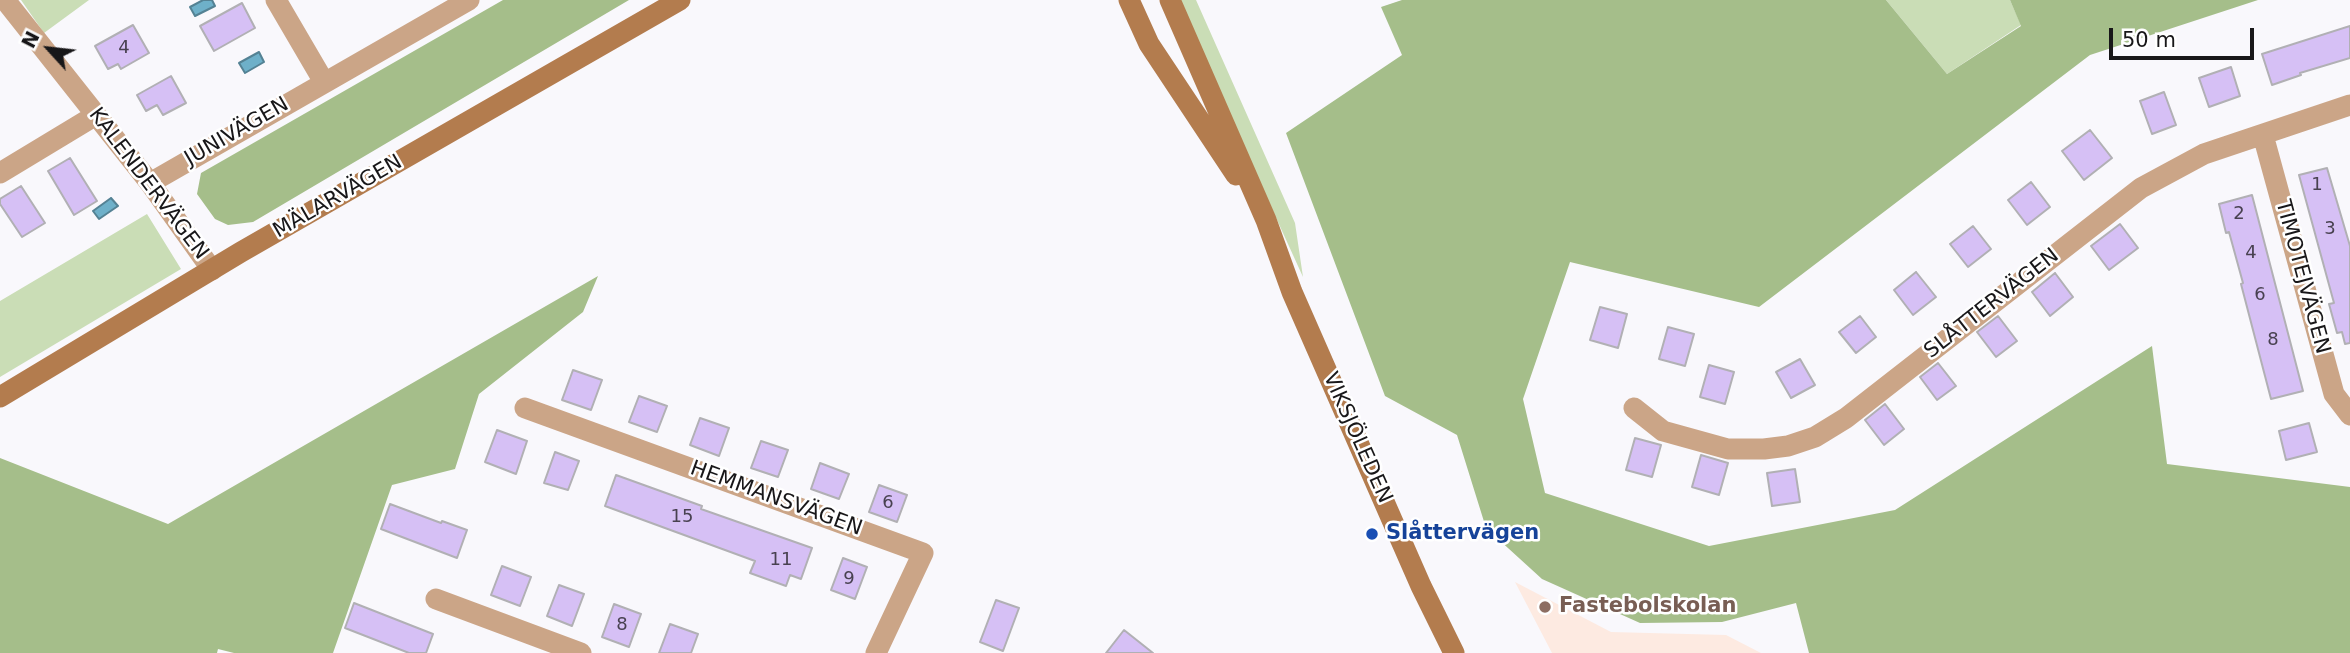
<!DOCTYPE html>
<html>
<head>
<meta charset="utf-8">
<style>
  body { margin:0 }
  #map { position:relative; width:2350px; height:653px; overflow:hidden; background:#f9f8fc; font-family:"DejaVu Sans",sans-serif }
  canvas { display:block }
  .north { position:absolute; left:14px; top:14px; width:70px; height:70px; -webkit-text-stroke:5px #fff; paint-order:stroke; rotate:297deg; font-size:19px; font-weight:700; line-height:28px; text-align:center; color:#181719 }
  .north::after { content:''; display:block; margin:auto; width:24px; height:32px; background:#181719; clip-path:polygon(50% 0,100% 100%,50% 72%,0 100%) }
  .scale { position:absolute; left:2109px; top:28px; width:145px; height:32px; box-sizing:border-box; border:4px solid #181719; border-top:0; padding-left:9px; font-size:21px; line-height:24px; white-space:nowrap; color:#181719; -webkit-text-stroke:5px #fff; paint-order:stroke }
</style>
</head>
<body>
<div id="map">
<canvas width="2350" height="653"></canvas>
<div class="north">N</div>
<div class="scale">50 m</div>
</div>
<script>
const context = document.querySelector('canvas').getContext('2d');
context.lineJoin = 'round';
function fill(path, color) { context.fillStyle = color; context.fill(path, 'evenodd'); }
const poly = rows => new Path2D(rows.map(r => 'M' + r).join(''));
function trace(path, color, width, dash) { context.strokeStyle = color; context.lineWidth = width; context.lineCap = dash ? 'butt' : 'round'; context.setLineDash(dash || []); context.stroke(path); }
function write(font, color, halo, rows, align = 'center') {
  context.font = font + ' "DejaVu Sans",sans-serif'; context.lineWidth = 5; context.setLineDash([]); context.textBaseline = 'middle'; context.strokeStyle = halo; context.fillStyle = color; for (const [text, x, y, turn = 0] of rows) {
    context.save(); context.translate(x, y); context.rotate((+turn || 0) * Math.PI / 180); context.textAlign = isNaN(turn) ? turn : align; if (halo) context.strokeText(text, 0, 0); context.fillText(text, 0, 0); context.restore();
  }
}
fill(poly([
  [1515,582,1611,632,1726,635,1761,653,1552,653]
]), '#fdeae1');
fill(poly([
  [21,0,89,0,44,33],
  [1177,0,1196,0,1295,223,1303,277],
  [1886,0,2010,0,2021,25,1947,74],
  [147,214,181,269,0,377,0,301]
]), '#caddb6');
fill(poly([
  [503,0,629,0,253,222,228,225,215,219,197,194,201,173],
  [1402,0,1886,0,1947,74,2021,26,2010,0,2258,0,2090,55,1759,307,1570,262,1523,399,1545,493,1709,546,1895,510,2152,346,2167,464,2350,487,2350,653,1809,653,1796,603,1722,622,1640,623,1542,579,1486,528,1457,435,1385,396,1286,133,1402,55,1381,7],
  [598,276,583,312,479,394,455,469,392,485,333,653,234,653,218,649,217,653,0,653,0,458,168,524]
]), '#a5be8a');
const water = poly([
  [203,0,212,0,215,6,195,16,190,7,203,0],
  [259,52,264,62,245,73,239,63,259,52],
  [111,198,118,206,99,219,93,211,111,198]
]);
fill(water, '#6eb0c9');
trace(water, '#548294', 2);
const building = poly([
  [242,3,255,28,214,51,200,26,242,3],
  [133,25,149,53,121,69,118,64,108,69,95,46,133,25],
  [2350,26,2350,58,2300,73,2301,75,2272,85,2262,54,2350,26],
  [2231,67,2240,96,2209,107,2199,78,2231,67],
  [171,76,186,103,163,115,157,105,146,111,137,95,171,76],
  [2164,92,2176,125,2152,134,2140,101,2164,92],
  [2090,130,2112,158,2084,180,2062,151,2090,130],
  [70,158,97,201,74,215,48,171,70,158],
  [2327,168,2350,246,2350,343,2345,344,2342,332,2337,333,2329,304,2334,303,2299,175,2327,168],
  [2031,182,2050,207,2027,225,2008,200,2031,182],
  [21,186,45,223,22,237,0,204,0,199,21,186],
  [2252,195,2303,391,2271,399,2241,284,2243,283,2229,232,2226,233,2219,204,2252,195],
  [2120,224,2138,248,2109,270,2091,246,2120,224],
  [1973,226,1991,249,1968,267,1950,244,1973,226],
  [1916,272,1936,297,1913,315,1894,290,1916,272],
  [2055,273,2073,297,2050,316,2032,292,2055,273],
  [1600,307,1627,314,1618,348,1590,340,1600,307],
  [1860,316,1876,337,1856,353,1839,332,1860,316],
  [1998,316,2017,341,1996,357,1977,332,1998,316],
  [1668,327,1694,334,1685,366,1659,359,1668,327],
  [1800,359,1815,385,1791,398,1776,372,1800,359],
  [1938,363,1956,386,1937,400,1920,377,1938,363],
  [1709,365,1734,372,1725,404,1700,397,1709,365],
  [573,370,602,380,591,410,562,400,573,370],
  [639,396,667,406,657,432,629,422,639,396],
  [1885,404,1904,429,1884,445,1865,420,1885,404],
  [700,418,729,428,719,456,690,445,700,418],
  [2309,423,2317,452,2286,460,2279,431,2309,423],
  [497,430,527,441,516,474,485,462,497,430],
  [1635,438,1661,445,1652,477,1626,470,1635,438],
  [761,441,788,450,778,477,751,468,761,441],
  [555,452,579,461,568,490,544,483,555,452],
  [1701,455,1728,463,1719,495,1692,487,1701,455],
  [820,463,849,474,839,499,811,489,820,463],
  [1795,469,1800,502,1772,506,1767,473,1795,469],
  [616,475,702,506,701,509,812,548,801,579,790,575,786,586,750,573,755,561,605,506,616,475],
  [879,485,907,495,897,522,869,512,879,485],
  [390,504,441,523,442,521,467,530,457,558,381,529,390,504],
  [843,558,867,567,855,599,831,590,843,558],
  [502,566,531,577,520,606,491,595,502,566],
  [559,585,584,594,572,626,547,616,559,585],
  [996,600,1019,608,1003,651,980,642,996,600],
  [354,603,433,634,426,653,409,653,345,628,354,603],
  [614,604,641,614,629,647,602,637,614,604],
  [670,624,698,634,691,653,659,653,670,624],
  [1124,630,1153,653,1106,653,1124,630]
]);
fill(building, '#d6c0f5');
trace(building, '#b1b0b4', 2);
trace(poly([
  [5,0,150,183,212,270],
  [276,0,324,82],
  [2263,135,2334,394,2350,415],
  [0,173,96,115],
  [150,183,469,0],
  [525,408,923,553,876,653],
  [1634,408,1663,431,1728,449,1764,449,1788,446,1815,437,1846,418,2141,188,2204,154,2350,105],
  [436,599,581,653]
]), '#cba587', 21);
trace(poly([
  [1129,0,1149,44,1236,175],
  [1170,0,1266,220,1292,292,1421,586,1454,653],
  [0,397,241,252,680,0]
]), '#b37c4e', 21);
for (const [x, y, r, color] of [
  [1372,534,7,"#1a4fb4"],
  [1545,607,7,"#8d6e63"]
]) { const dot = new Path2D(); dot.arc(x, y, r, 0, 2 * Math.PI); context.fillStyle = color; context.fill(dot); trace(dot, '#fff', 2.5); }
write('18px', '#484150', null, [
  ["4",124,48],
  ["1",2317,185],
  ["2",2239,214],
  ["3",2330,229],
  ["4",2251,253],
  ["6",2260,295],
  ["8",2273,340],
  ["6",888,503],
  ["15",682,517],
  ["11",781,560],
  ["9",849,579],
  ["8",622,625]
]);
write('21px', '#181719', '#fff', [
  ["JUNIVÄGEN",237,132,-30],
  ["KALENDERVÄGEN",148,184,53],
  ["MÄLARVÄGEN",338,197,-30],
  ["TIMOTEJVÄGEN",2302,277,75],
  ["SLÅTTERVÄGEN",1992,304,-38],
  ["VIKSJÖLEDEN",1357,438,66],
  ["HEMMANSVÄGEN",776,499,20]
]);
write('bold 21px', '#164399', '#fff', [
  ["Slåttervägen",1386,534]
], 'left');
write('bold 21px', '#785e54', '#fff', [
  ["Fastebolskolan",1559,607]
], 'left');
</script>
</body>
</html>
